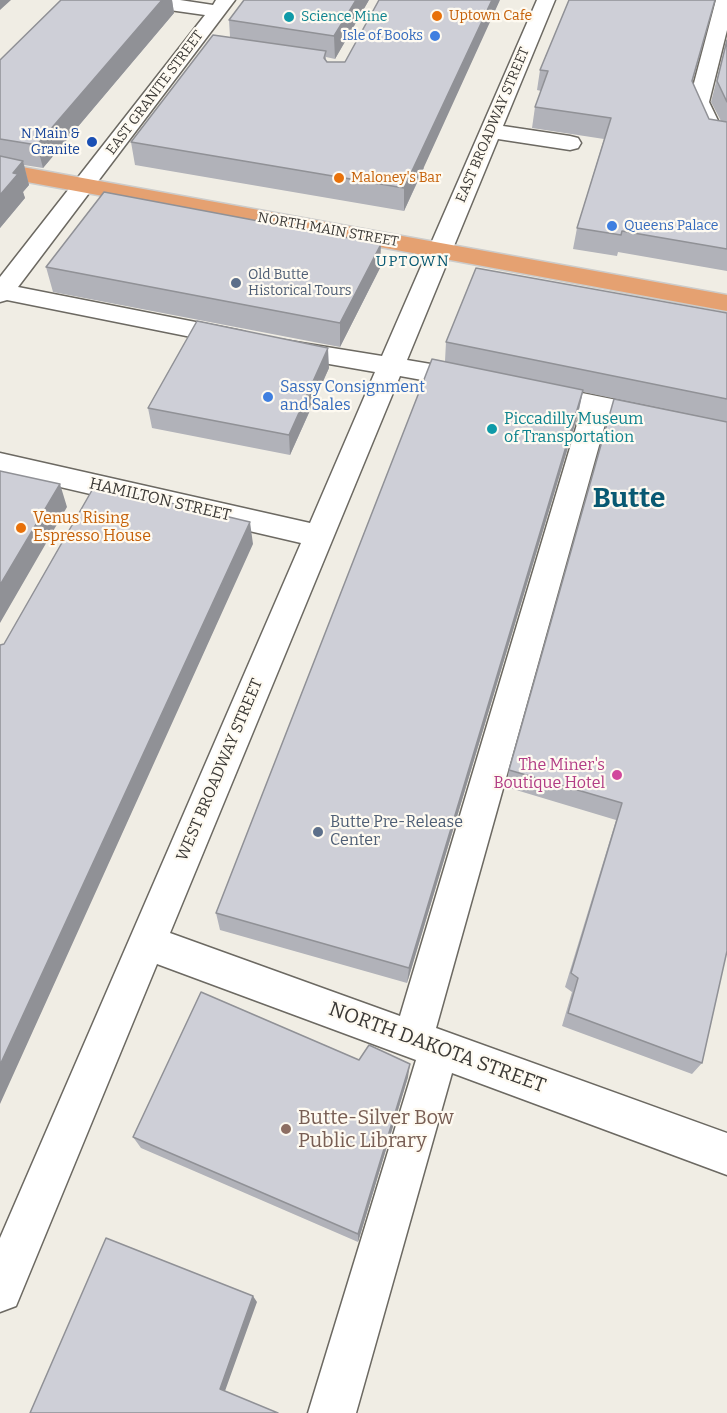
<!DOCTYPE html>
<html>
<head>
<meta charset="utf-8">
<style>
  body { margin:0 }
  canvas { display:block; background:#f0ede4 }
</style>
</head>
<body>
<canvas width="727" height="1413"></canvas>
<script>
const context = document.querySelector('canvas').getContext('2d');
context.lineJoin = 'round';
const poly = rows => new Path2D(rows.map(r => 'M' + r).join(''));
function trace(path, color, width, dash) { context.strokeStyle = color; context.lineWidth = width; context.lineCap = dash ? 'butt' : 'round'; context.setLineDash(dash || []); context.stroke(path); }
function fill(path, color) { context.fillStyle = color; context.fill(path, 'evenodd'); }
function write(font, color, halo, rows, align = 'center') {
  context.font = font + ' Bitter,serif'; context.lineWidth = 4.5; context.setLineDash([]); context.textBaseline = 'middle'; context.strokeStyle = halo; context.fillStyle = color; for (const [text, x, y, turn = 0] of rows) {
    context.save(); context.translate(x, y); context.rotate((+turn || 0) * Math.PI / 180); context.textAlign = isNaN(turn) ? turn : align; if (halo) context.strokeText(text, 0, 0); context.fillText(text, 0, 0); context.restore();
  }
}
const minor = poly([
  [132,0,180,0,213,5,216,0,235,0,18,287,236,330,245,332,249,338,245,344,236,346,7,300,0,302,0,277,205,15,141,6,132,0],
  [537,0,555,0,503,126,570,136,578,138,581,143,578,148,570,150,498,139,407,360,472,371,481,374,485,380,481,386,472,389,400,376,170,933,400,1016,581,411,528,399,524,393,528,387,537,384,727,422,727,442,607,417,436,1028,727,1133,727,1175,452,1073,356,1413,308,1413,416,1060,157,964,16,1306,0,1312,0,1238,301,543,0,473,0,453,310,523,375,372,283,356,274,354,270,348,274,342,283,340,382,356,537,0],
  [716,0,727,0,727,30,709,102,722,129,727,130,727,142,706,139,689,102,716,0]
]);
const major = poly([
  [0,163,727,295,727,311,0,177,0,163]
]);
trace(minor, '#6c6962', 3);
trace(major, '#cccccb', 3);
fill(minor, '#fff');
fill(major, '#e5a171');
fill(poly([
  [61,0,172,0,174,13,43,168,24,165,29,185,23,192,25,198,0,228,0,60],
  [369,0,335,59,326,57,326,61,424,168,404,211,135,165,131,142,230,37,229,20],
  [569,0,715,0,692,82,709,119,721,121,711,102,727,39,727,271,618,252,617,256,573,249,577,228,604,139,532,128,535,107,541,91,537,90,540,70],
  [46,267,380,268,340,347,53,292],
  [727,313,727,422,583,392,578,414,407,983,220,930,216,913,445,361,446,342],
  [329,368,290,455,152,428,148,408],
  [727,422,702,1063,692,1074,562,1026,572,992,565,987,616,820,506,787,509,770],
  [359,1060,408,1077,358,1242,141,1148,133,1137]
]), '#b1b2b9');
fill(poly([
  [0,0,11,0,0,10],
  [162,0,172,0,174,13,43,168,37,145],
  [356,0,369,0,335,59,334,36],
  [492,0,500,0,404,211,404,188],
  [715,0,687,101,692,81],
  [23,161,29,185,23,192,25,198,0,228,0,195,13,173],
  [381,244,380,268,340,347,340,323],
  [328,348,329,368,290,455,289,435],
  [583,390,578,414,407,983,409,968],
  [60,484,67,507,0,623,0,585],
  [250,522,253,544,0,1104,0,1065],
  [410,1064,408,1077,358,1242,358,1234],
  [253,1296,257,1302,225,1391,220,1389]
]), '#909196');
const building = poly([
  [61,0,162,0,37,145,0,139,0,60,61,0],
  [244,0,356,0,334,36,229,20,244,0],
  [379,0,492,0,404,188,131,142,213,35,326,51,324,58,327,62,345,62,379,0],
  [569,0,715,0,692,81,709,119,727,122,727,249,622,231,621,235,577,228,611,118,535,107,548,71,540,70,569,0],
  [727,40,727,102,717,81,727,40],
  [0,156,23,161,13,173,18,174,0,195,0,156],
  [104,192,381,244,340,323,46,267,104,192],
  [476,268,727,313,727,399,446,342,476,268],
  [197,321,328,348,289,435,148,408,197,321],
  [432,359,583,390,409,968,216,913,432,359],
  [614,399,727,422,727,951,702,1063,568,1013,578,978,571,973,622,803,509,770,614,399],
  [0,471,60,484,0,585,0,471],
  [95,485,250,522,0,1065,0,645,4,644,95,485],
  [201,992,359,1060,369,1045,410,1064,358,1234,133,1137,201,992],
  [106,1238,253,1296,220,1389,278,1413,30,1413,106,1238]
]);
fill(building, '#cecfd7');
trace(building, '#909196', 1.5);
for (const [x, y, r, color] of [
  [437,16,6,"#e8710a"],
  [289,17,6,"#0f9aa8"],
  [435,36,6,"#3f7fe0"],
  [92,142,6,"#1a4fb4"],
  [339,178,6,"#e8710a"],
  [612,226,6,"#3f7fe0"],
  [236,283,6,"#5c6f8a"],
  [268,397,6,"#3f7fe0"],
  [492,429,6,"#0f9aa8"],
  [21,528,6,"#e8710a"],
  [617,775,6,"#d1479c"],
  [318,832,6,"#5c6f8a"],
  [286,1129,6,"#8d6e63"]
]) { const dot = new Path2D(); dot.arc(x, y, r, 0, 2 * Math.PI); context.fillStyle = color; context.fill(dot); trace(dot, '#fefaf1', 2); }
write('14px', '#c56008', '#fefaf1', [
  ["Uptown Cafe",449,16],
  ["Maloney's Bar",351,178]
], 'left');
write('14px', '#0d838f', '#fefaf1', [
  ["Science Mine",301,17]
], 'left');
write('14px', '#366cbe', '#fefaf1', [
  ["Isle of Books",423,36],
  ["Queens Palace",624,226,"left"]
], 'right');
write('14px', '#3b3936', '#fefaf1', [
  ["EAST GRANITE STREET",155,93,-53],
  ["EAST BROADWAY STREET",493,125,-67],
  ["NORTH MAIN STREET",328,230,10]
]);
write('14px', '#164399', '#fefaf1', [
  ["N Main &",80,134],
  ["Granite",80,150]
], 'right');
write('14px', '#4e5e75', '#fefaf1', [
  ["Old Butte",248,275],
  ["Historical Tours",248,291]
], 'left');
context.letterSpacing = '1.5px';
write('15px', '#085972', '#fefaf1', [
  ["UPTOWN",413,262]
]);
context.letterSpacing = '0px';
write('16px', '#366cbe', '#fefaf1', [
  ["Sassy Consignment",280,388],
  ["and Sales",280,406]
], 'left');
write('16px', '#0d838f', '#fefaf1', [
  ["Piccadilly Museum",504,420],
  ["of Transportation",504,438]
], 'left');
write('16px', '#3b3936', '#fefaf1', [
  ["HAMILTON STREET",160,500,13],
  ["WEST BROADWAY STREET",220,770,-67]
]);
write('16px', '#c56008', '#fefaf1', [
  ["Venus Rising",33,519],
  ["Espresso House",33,537]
], 'left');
write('16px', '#b23c85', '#fefaf1', [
  ["The Miner's",605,766],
  ["Boutique Hotel",605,784]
], 'right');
write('16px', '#4e5e75', '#fefaf1', [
  ["Butte Pre-Release",330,823],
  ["Center",330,841]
], 'left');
write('20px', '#3b3936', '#fefaf1', [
  ["NORTH DAKOTA STREET",437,1048,20]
]);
write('20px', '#785e54', '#fefaf1', [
  ["Butte-Silver Bow",298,1118],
  ["Public Library",298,1141]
], 'left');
write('bold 28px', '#085972', '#fefaf1', [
  ["Butte",629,499]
]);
</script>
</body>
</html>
